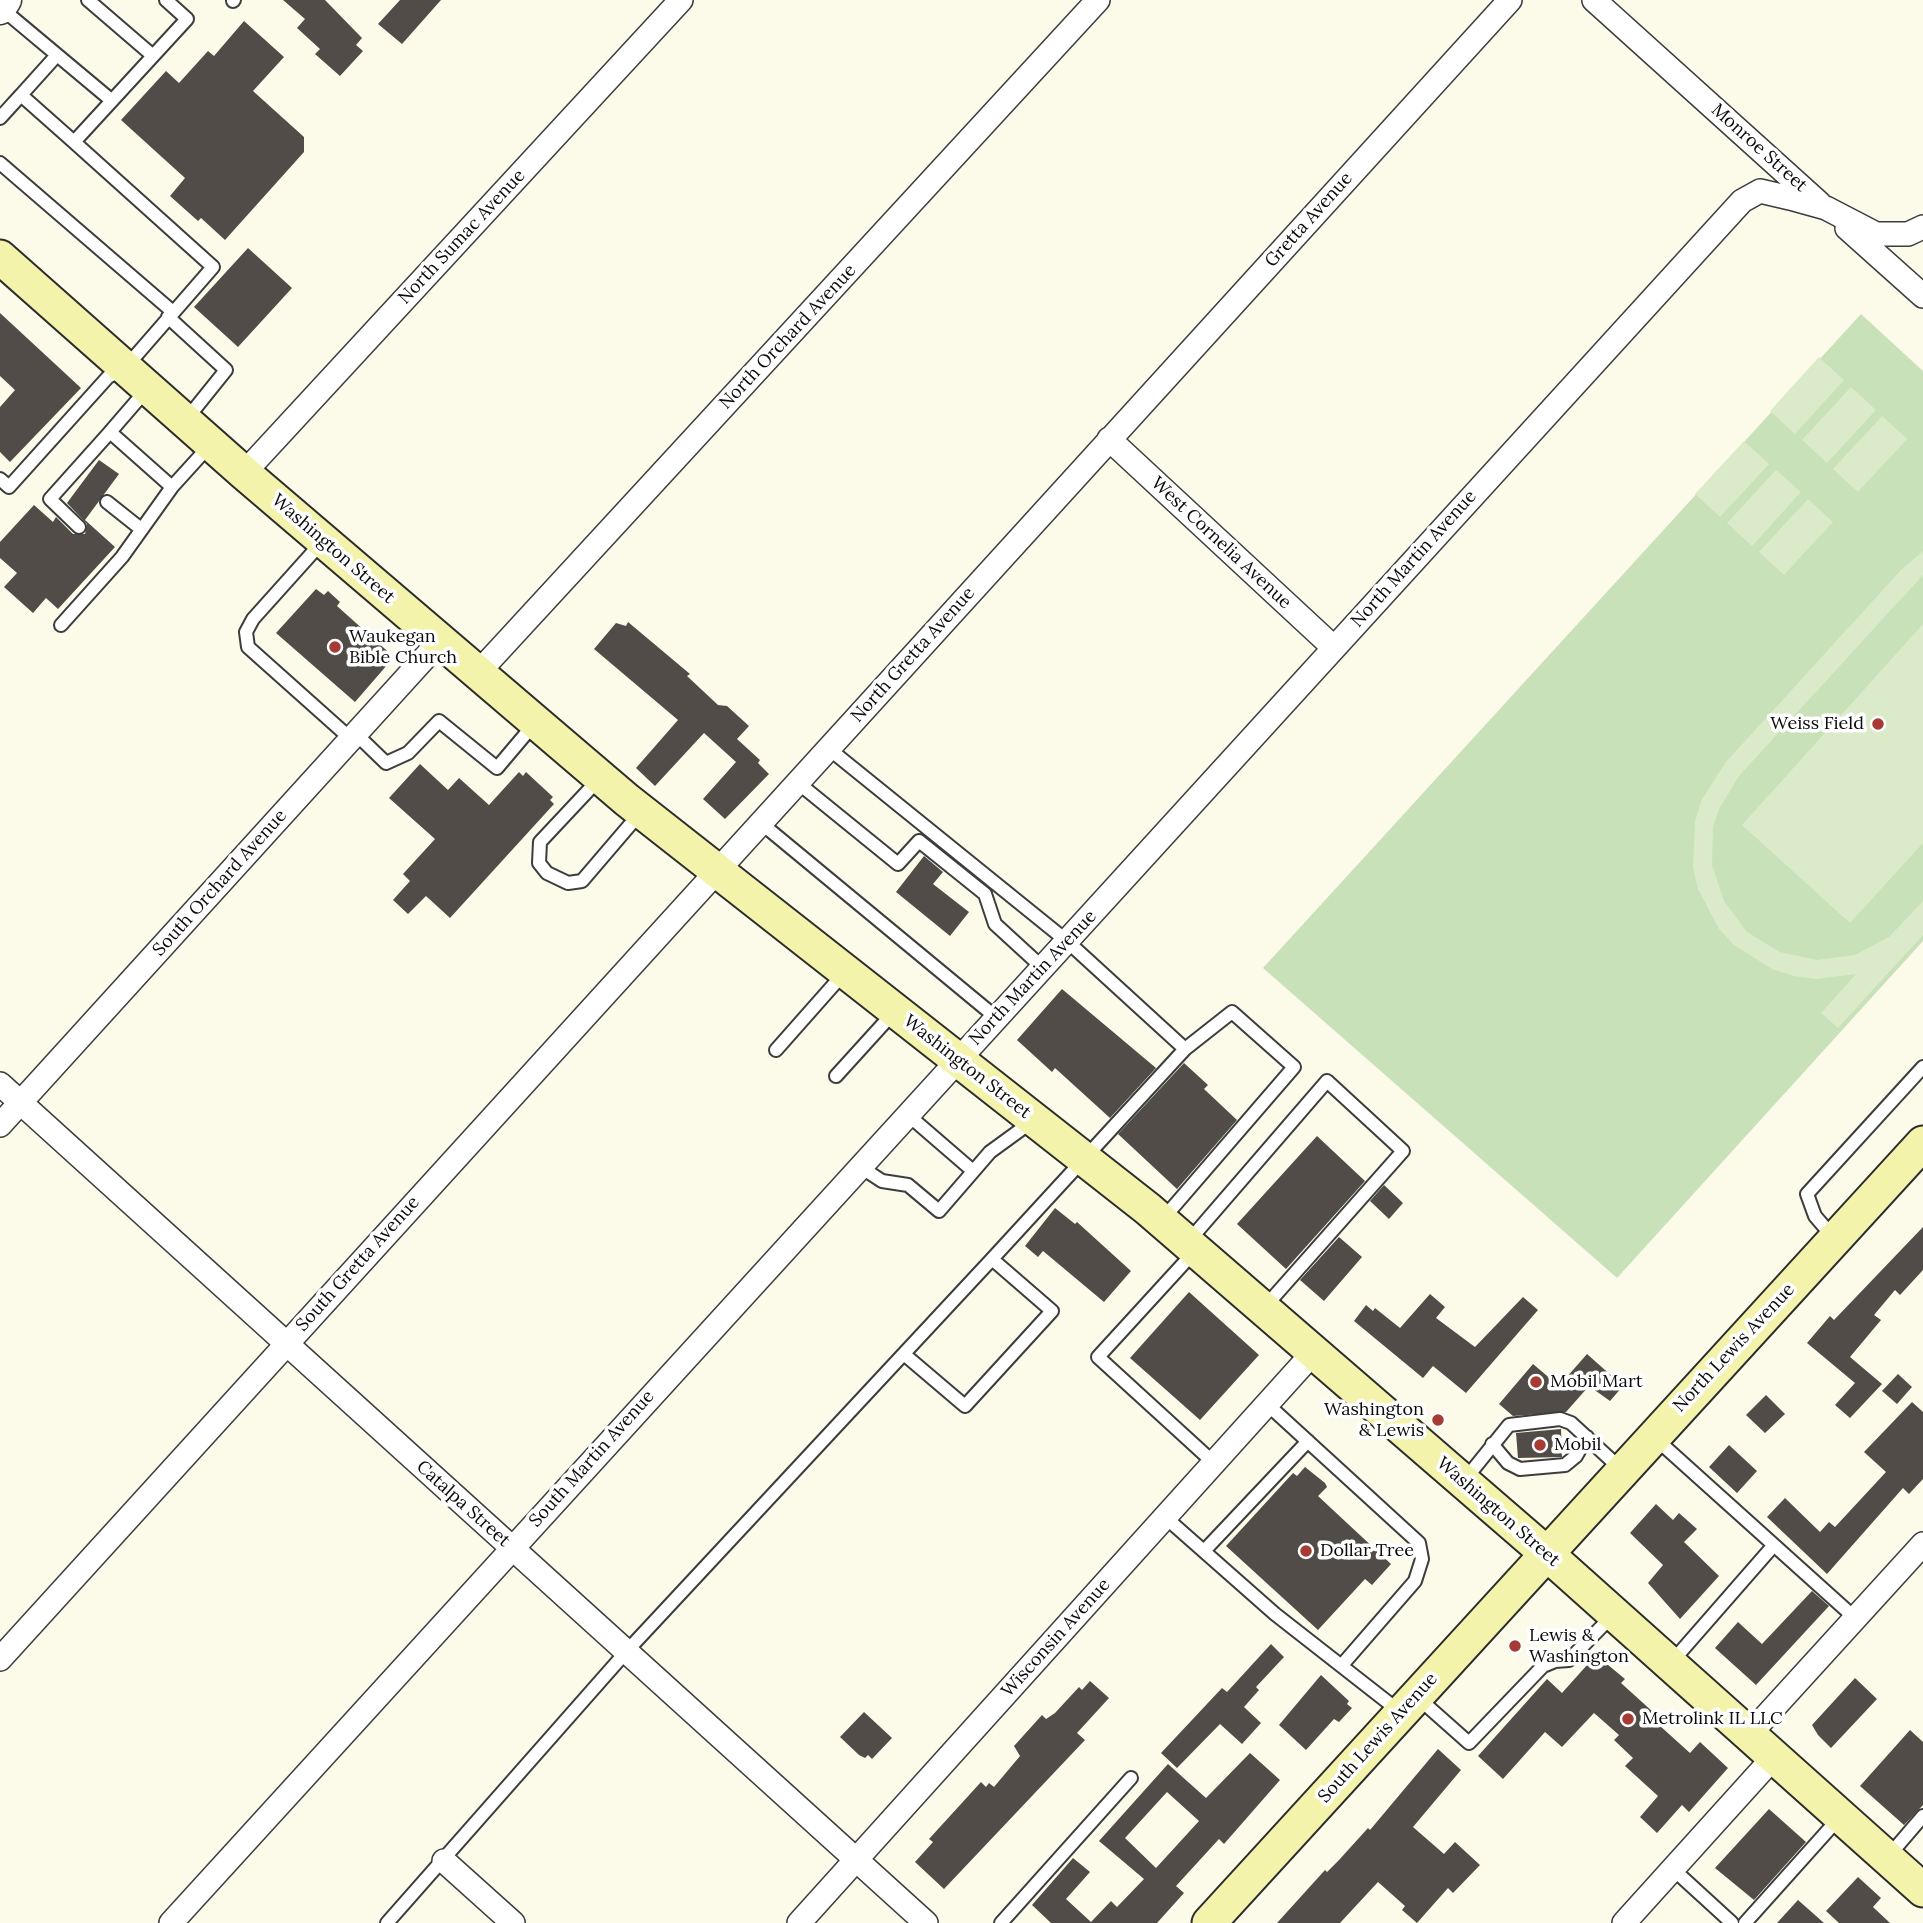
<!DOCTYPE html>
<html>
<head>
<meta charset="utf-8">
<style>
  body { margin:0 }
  canvas { display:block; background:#fcfae9 }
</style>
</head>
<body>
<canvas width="1923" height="1923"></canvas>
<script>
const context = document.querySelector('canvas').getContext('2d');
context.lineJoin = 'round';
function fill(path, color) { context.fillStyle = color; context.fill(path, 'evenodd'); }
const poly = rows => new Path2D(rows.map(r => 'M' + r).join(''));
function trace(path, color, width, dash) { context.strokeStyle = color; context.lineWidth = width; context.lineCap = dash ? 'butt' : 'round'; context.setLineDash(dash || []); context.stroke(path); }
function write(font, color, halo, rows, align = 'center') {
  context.font = font + ' Lora,serif'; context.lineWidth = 7; context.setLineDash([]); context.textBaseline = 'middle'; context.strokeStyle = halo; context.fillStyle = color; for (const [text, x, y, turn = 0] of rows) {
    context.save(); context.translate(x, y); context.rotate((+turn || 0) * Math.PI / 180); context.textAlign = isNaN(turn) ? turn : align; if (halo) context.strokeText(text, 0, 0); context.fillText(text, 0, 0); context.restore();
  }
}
fill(poly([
  [1861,314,1923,371,1923,941,1617,1278,1263,968]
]), '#c9e1b8');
fill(poly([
  [1819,357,1844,380,1795,434,1770,411],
  [1851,387,1876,410,1827,463,1802,440],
  [1882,416,1907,439,1858,492,1833,469],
  [1744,441,1769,464,1720,517,1695,494],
  [1776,470,1801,492,1752,546,1727,523],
  [1808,499,1833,522,1784,575,1759,552],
  [1923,551,1923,575,1739,776,1719,809,1713,827,1712,865,1724,901,1747,932,1780,952,1817,960,1855,955,1889,937,1923,901,1923,935,1838,1028,1821,1013,1856,974,1816,979,1794,976,1772,969,1734,945,1719,929,1698,889,1693,867,1695,822,1701,801,1725,763,1901,570],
  [1923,624,1923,843,1850,923,1742,825]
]), '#dbeac9');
fill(poly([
  [283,0,325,0,362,38,356,45,363,51,340,76,315,54,320,49,297,28,305,19],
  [400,0,441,0,402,44,378,24],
  [244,21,284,57,253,91,304,137,304,152,225,240,201,218,198,221,170,196,185,178,121,120,166,71,179,83,208,51,214,56],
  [248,248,292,288,238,347,194,307],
  [0,313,81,388,10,462,0,452,0,407,15,390,0,376],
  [99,460,119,474,85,520,115,547,58,609,46,598,33,613,4,587,17,573,0,558,0,542,34,505,53,522,56,517,73,534,85,534,87,524,67,503],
  [316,589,324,595,328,591,340,602,337,606,394,657,355,702,276,633],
  [628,622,690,674,687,676,718,705,727,706,749,726,737,739,760,760,758,763,769,774,725,819,703,799,736,762,704,733,655,786,636,768,678,720,594,649,616,623,626,626],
  [420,764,448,790,459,778,489,805,519,772,523,776,526,772,553,797,550,800,554,804,450,918,426,896,408,914,393,900,410,881,403,874,435,839,389,798],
  [924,856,943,872,933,884,969,912,950,936,896,892],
  [1062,989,1156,1068,1110,1118,1055,1068,1052,1072,1017,1040],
  [1184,1063,1208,1085,1204,1089,1237,1120,1177,1189,1118,1134],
  [1317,1136,1365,1181,1286,1269,1237,1224],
  [1384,1185,1403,1203,1389,1219,1370,1201],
  [1055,1208,1075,1224,1077,1222,1131,1271,1104,1302,1043,1251,1038,1257,1025,1246],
  [1923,1227,1923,1270,1900,1295,1895,1290,1874,1315,1881,1320,1850,1357,1882,1384,1850,1418,1835,1405,1855,1383,1807,1343,1830,1316,1834,1320],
  [1339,1237,1362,1257,1324,1301,1300,1280],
  [1189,1292,1259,1355,1200,1420,1130,1358],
  [1430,1294,1445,1307,1436,1318,1475,1347,1523,1297,1538,1310,1466,1393,1433,1366,1423,1378,1354,1321,1366,1305,1373,1311,1375,1308,1400,1328],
  [1587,1354,1623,1386,1610,1401,1589,1386,1566,1412,1513,1416,1499,1404,1533,1364,1559,1386],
  [1898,1374,1912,1387,1897,1404,1882,1391],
  [1766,1395,1785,1414,1765,1433,1746,1415],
  [1912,1402,1923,1412,1923,1479,1909,1494,1903,1488,1827,1574,1767,1517,1785,1498,1820,1532,1829,1522,1835,1527,1886,1472,1864,1452],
  [1561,1429,1562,1457,1518,1458,1516,1433],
  [1729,1445,1757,1471,1737,1493,1709,1467],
  [1305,1467,1325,1483,1327,1487,1318,1496,1391,1564,1372,1585,1365,1579,1318,1630,1226,1546,1293,1473,1297,1476],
  [1656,1504,1673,1520,1679,1513,1697,1529,1684,1542,1719,1576,1680,1619,1648,1583,1663,1565,1630,1533],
  [1812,1591,1829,1606,1756,1685,1715,1648,1738,1622,1762,1644],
  [1271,1644,1284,1657,1256,1687,1259,1690,1244,1707,1261,1723,1242,1744,1220,1724,1177,1768,1161,1753,1222,1688,1227,1692],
  [1596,1655,1625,1679,1621,1683,1653,1712,1649,1716,1690,1753,1700,1742,1728,1768,1689,1812,1682,1805,1657,1833,1640,1817,1658,1796,1625,1766,1633,1758,1614,1740,1619,1735,1594,1713,1562,1747,1545,1732,1503,1779,1478,1756,1547,1679,1562,1693],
  [1321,1675,1349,1701,1347,1704,1352,1708,1339,1722,1334,1719,1306,1750,1279,1725],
  [1855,1678,1877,1699,1831,1748,1818,1735,1812,1725],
  [1090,1681,1109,1698,1077,1733,1085,1740,944,1889,915,1862,933,1842,929,1839,981,1782,986,1787,989,1783,994,1787,1020,1756,1014,1746,1042,1715,1046,1719,1055,1713,1079,1687,1082,1690],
  [864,1712,892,1738,872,1759,868,1755,865,1758,859,1755,840,1737],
  [1910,1730,1923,1742,1923,1805,1904,1825,1860,1786],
  [1438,1749,1461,1770,1413,1827,1444,1854,1455,1842,1480,1865,1453,1893,1448,1888,1417,1923,1402,1910,1405,1906,1378,1882,1340,1923,1277,1923,1325,1870,1327,1872,1339,1860,1368,1828,1370,1830],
  [1250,1753,1280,1780,1224,1844,1219,1839,1176,1886,1184,1893,1157,1923,1051,1923,1032,1905,1073,1858,1090,1872,1066,1899,1091,1922,1111,1901,1117,1907,1144,1879,1099,1841,1168,1764,1206,1798],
  [1167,1792,1199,1821,1156,1868,1125,1838],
  [1769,1809,1806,1842,1754,1900,1715,1868],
  [1858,1877,1881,1898,1873,1907,1890,1923,1839,1923,1826,1911],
  [1798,1900,1824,1923,1777,1923]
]), '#514c48');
const service = poly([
  [88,0,152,55],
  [233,1,234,0],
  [1,8,111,100],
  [21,95,57,55],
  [0,118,21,95,74,142],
  [0,163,173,312],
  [168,317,226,370,185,421],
  [148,388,110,432,172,487,211,444],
  [0,479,9,487,108,377,125,368,213,267,74,142,187,19,166,0],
  [107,502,141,529],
  [79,527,50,499,110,432],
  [323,541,253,619,246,632,248,647,351,739],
  [61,625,122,557,172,487],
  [356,734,386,763,408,753,439,721,497,768,535,723],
  [828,748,1068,942,1185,1049],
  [600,778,540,842,539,863,547,873,568,883,582,881,641,812],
  [797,782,898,864,919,841,985,894,995,924,1043,968],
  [761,823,998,1019],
  [776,1050,845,972],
  [836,1076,895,1011],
  [907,1114,973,1171],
  [859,1166,882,1181,908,1185,939,1211,990,1152,1034,1120],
  [1833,1237,1815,1216,1807,1194,1923,1067],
  [1187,1243,1327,1081,1403,1151,1263,1309],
  [1195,1251,1098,1357,1214,1463],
  [905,1355,965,1406,1052,1311,992,1259,1185,1049,1232,1012,1294,1067,1162,1220],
  [1267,1404,1419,1543,1422,1559,1415,1581,1342,1665],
  [1655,1438,1855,1618],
  [1492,1444,1508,1463,1520,1469,1565,1465,1576,1456,1587,1437],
  [1463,1482,1509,1425,1560,1419,1571,1423,1622,1470],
  [1165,1517,1275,1614,1399,1711],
  [1204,1551,1308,1441],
  [1670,1664,1774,1545],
  [1416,1696,1469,1743,1543,1666,1555,1661,1569,1660,1614,1614],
  [1887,1858,1923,1816],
  [1673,1869,1732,1923],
  [387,1923,626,1652,992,1259],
  [1001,1923,1131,1778],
  [1745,1923,1840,1817]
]);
const minor = poly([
  [1594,0,1819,203],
  [1847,228,1923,296],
  [1109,439,1333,647],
  [244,473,681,0],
  [477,674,1098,0],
  [0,1084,926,1923],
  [0,1125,440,641],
  [0,1659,1510,0],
  [1748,1736,1923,1544],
  [444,1861,513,1923],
  [171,1923,1742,201,1760,191,1790,198,1826,208,1876,234,1908,234,1923,227],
  [799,1923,1313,1353],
  [1624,1923,1773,1758]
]);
const tertiary = poly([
  [0,9,6,0]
]);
const secondary = poly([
  [0,257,244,473,627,800,1148,1209,1546,1553,1923,1890],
  [1209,1923,1923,1143]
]);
trace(service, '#3d3d3d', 16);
trace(minor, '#3d3d3d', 26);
trace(tertiary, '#3d3d3d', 33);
trace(secondary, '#2c2c2c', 37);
trace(service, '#fff', 12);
trace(minor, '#fff', 23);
trace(tertiary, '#fff', 30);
trace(secondary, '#f4f3ac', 33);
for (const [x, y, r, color] of [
  [335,647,7,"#a63b35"],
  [1878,724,7,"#a63b35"],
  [1536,1382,7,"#a63b35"],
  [1438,1420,7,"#a63b35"],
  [1540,1445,7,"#a63b35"],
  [1306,1551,7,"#a63b35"],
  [1515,1646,7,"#a63b35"],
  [1628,1719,7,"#a63b35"]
]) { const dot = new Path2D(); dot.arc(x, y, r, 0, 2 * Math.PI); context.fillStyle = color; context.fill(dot); trace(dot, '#fff', 2.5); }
write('18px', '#0a0a0a', '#fff', [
  ["Monroe Street",1759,148,42],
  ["Gretta Avenue",1309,220,-48],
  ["North Sumac Avenue",462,237,-47],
  ["North Orchard Avenue",788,337,-47],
  ["West Cornelia Avenue",1221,543,43],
  ["Washington Street",333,549,41],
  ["North Martin Avenue",1414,559,-48],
  ["North Gretta Avenue",913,655,-48],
  ["South Orchard Avenue",220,883,-48],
  ["North Martin Avenue",1033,978,-47],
  ["Washington Street",967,1067,38],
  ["South Gretta Avenue",358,1264,-48],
  ["North Lewis Avenue",1734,1348,-47],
  ["South Martin Avenue",592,1459,-48],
  ["Catalpa Street",463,1504,42],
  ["Washington Street",1498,1512,41],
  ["Wisconsin Avenue",1056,1638,-48],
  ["South Lewis Avenue",1378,1738,-48]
]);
write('18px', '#0a0a0a', '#fff', [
  ["Waukegan",349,637],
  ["Bible Church",349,658],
  ["Weiss Field",1864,724,"right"],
  ["Mobil Mart",1550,1382],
  ["Washington",1424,1410,"right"],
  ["& Lewis",1424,1431,"right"],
  ["Mobil",1554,1445],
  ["Dollar Tree",1320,1551],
  ["Lewis &",1529,1636],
  ["Washington",1529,1657],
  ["Metrolink IL LLC",1642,1719]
], 'left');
</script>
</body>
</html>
